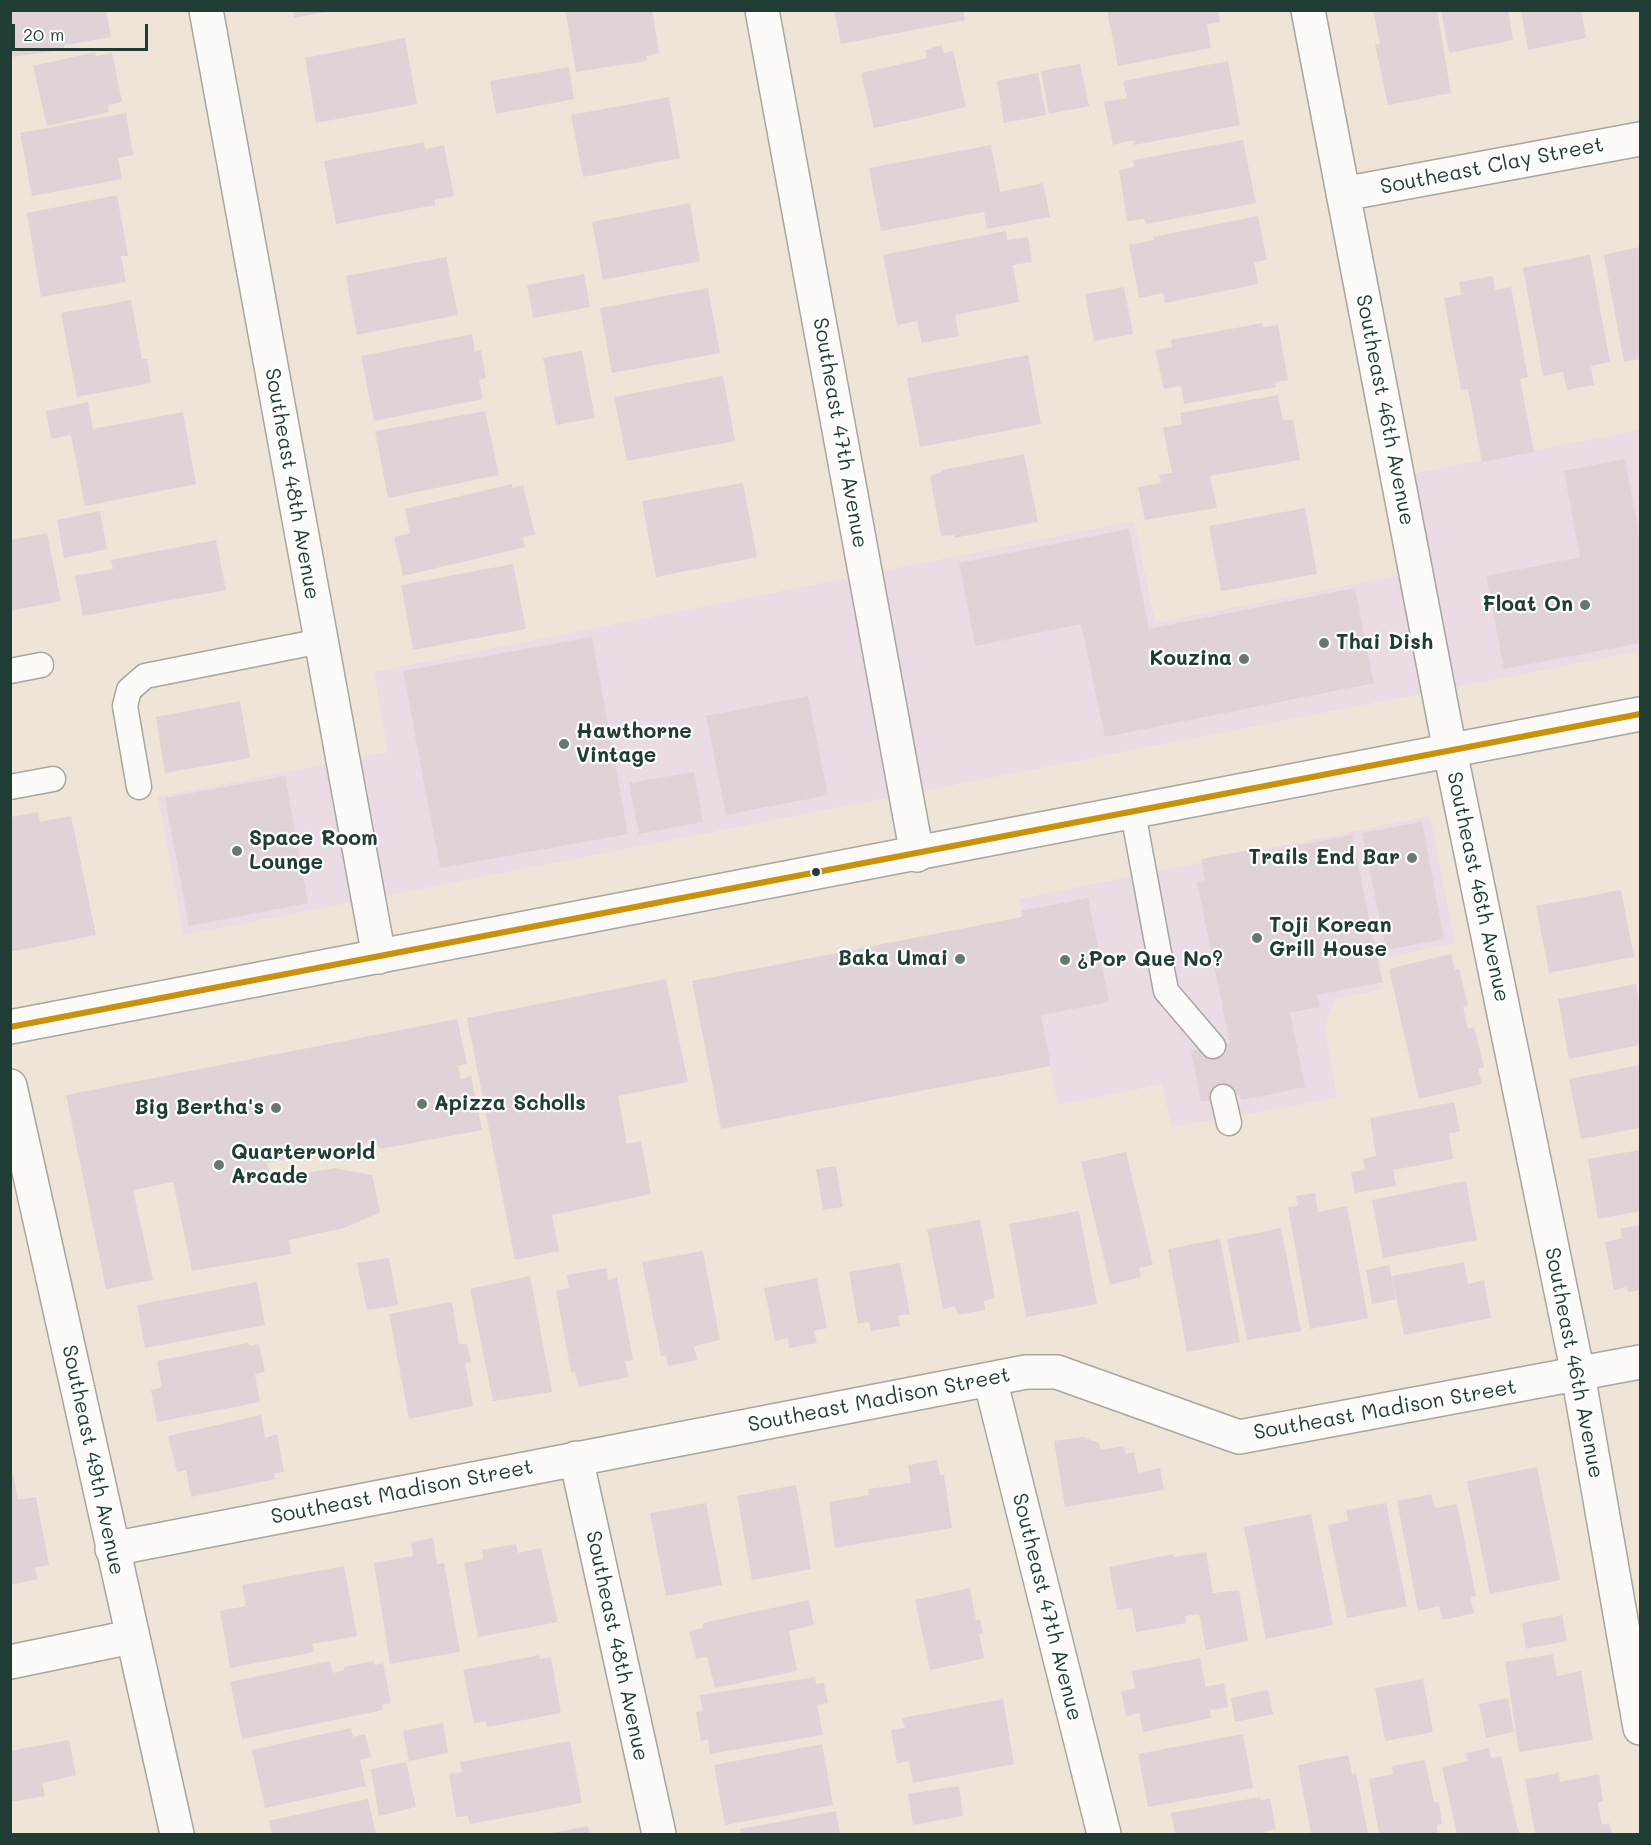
<!DOCTYPE html>
<html>
<head>
<meta charset="utf-8">
<style>
  body { margin:0 }
  #map { position:relative; width:1651px; height:1845px; overflow:hidden; background:#eee5d8; font-family:Mali,sans-serif }
  canvas { display:block }
  .frame { position:absolute; inset:0; border:12px solid #1f3d34; pointer-events:none }
  .scale { position:absolute; left:12px; top:24px; width:136px; height:27px; box-sizing:border-box; border:3px solid #1f3d34; border-top:0; padding-left:8px; font-size:18px; line-height:21px; white-space:nowrap; color:#1f3d34; -webkit-text-stroke:4px #fff; paint-order:stroke }
</style>
</head>
<body>
<div id="map">
<canvas width="1651" height="1845"></canvas>
<div class="frame"></div>
<div class="scale">20 m</div>
</div>
<script>
const context = document.querySelector('canvas').getContext('2d');
context.lineJoin = 'round';
function fill(path, color) { context.fillStyle = color; context.fill(path, 'evenodd'); }
const poly = rows => new Path2D(rows.map(r => 'M' + r).join(''));
function trace(path, color, width, dash) { context.strokeStyle = color; context.lineWidth = width; context.lineCap = dash ? 'butt' : 'round'; context.setLineDash(dash || []); context.stroke(path); }
function write(font, color, halo, rows, align = 'center') {
  context.font = font + ' Mali,sans-serif'; context.lineWidth = 4.5; context.setLineDash([]); context.textBaseline = 'middle'; context.strokeStyle = halo; context.fillStyle = color; for (const [text, x, y, turn = 0] of rows) {
    context.save(); context.translate(x, y); context.rotate((+turn || 0) * Math.PI / 180); context.textAlign = isNaN(turn) ? turn : align; if (halo) context.strokeText(text, 0, 0); context.fillText(text, 0, 0); context.restore();
  }
}
fill(poly([
  [1640,430,1640,651,184,935,158,797,388,752,374,672,1134,521,1155,623,1412,573,1395,477],
  [1430,816,1455,943,1379,959,1384,988,1334,1000,1325,1029,1337,1098,1172,1127,1162,1084,1058,1105,1019,899]
]), '#eadbe5');
fill(poly([
  [10,10,106,10,111,37,64,45,65,50,10,57],
  [293,10,326,10,326,12,294,18],
  [565,10,652,10,659,53,646,56,647,61,576,72],
  [834,10,963,10,965,20,841,44],
  [1107,10,1218,10,1220,22,1207,24,1211,48,1118,66],
  [1373,10,1437,10,1451,93,1388,105,1375,44,1380,44],
  [1441,10,1508,10,1513,40,1449,53],
  [1521,10,1581,10,1586,38,1528,50],
  [405,38,417,104,316,123,305,58],
  [942,45,944,53,953,51,966,107,874,128,861,73,927,58,925,50],
  [95,52,96,56,112,53,122,102,108,105,109,112,47,126,33,66],
  [1228,61,1240,125,1134,145,1133,140,1113,145,1104,102,1127,98,1123,81],
  [1080,64,1089,106,1049,114,1041,71],
  [569,67,574,99,496,114,490,81],
  [1038,73,1046,115,1004,123,997,81],
  [669,97,680,158,583,177,571,115],
  [126,113,133,155,118,158,122,179,32,196,20,133],
  [1243,140,1256,203,1146,224,1144,219,1127,221,1119,170,1134,167,1133,160],
  [424,142,425,149,444,145,454,196,435,200,435,205,336,224,324,161],
  [991,145,1000,192,1043,183,1050,217,987,229,984,212,881,231,869,168],
  [117,195,128,256,121,256,126,282,41,297,27,213],
  [690,203,700,261,603,280,592,222],
  [1258,216,1267,260,1254,262,1258,284,1165,303,1163,293,1139,298,1129,245,1154,240,1153,237],
  [1006,231,1007,240,1028,237,1032,262,1013,265,1019,302,955,315,959,336,922,343,917,321,897,325,883,255],
  [1640,247,1640,359,1624,362,1604,255],
  [1590,255,1610,362,1591,366,1594,385,1567,390,1563,372,1543,376,1523,268],
  [446,257,458,315,357,335,346,276],
  [584,274,590,307,533,318,527,285],
  [1493,276,1495,290,1511,287,1528,377,1520,379,1534,452,1482,462,1468,389,1461,390,1444,298,1461,295,1459,282],
  [1124,287,1133,334,1094,341,1085,294],
  [708,288,720,353,612,373,600,308],
  [131,300,142,359,147,359,151,383,77,397,61,313],
  [1263,323,1263,327,1278,325,1288,380,1275,382,1276,387,1184,404,1181,386,1164,389,1155,350,1172,347,1171,340],
  [472,334,475,352,481,350,486,378,479,380,483,399,374,421,361,356],
  [582,351,595,418,556,425,543,358],
  [1028,355,1041,424,920,447,907,378],
  [723,376,735,441,627,461,614,397],
  [1278,395,1283,421,1293,419,1300,460,1210,476,1217,508,1145,520,1138,487,1161,483,1159,475,1172,473,1163,428,1182,424,1180,413],
  [88,402,93,429,183,412,196,484,85,506,71,435,51,439,46,411],
  [485,411,499,475,388,498,375,431],
  [1024,454,1038,522,954,538,954,535,941,536,930,476,942,472,942,470],
  [1625,459,1640,540,1640,643,1504,669,1486,576,1580,557,1564,471],
  [743,483,757,557,656,577,642,501],
  [512,484,512,488,523,485,535,535,523,537,525,547,403,576,394,537,410,533,405,509],
  [1305,508,1317,574,1221,591,1209,526],
  [100,511,107,549,64,558,57,520],
  [1129,529,1149,629,1355,588,1374,683,1105,737,1081,624,975,646,959,563],
  [47,533,61,601,10,611,10,540],
  [216,540,226,590,83,616,75,576,113,569,111,560],
  [513,564,526,629,413,650,401,585],
  [592,637,628,834,440,868,403,671],
  [808,696,828,795,726,815,706,716],
  [240,701,250,758,165,773,156,717],
  [694,772,703,822,639,834,629,783],
  [285,776,308,903,189,926,165,798],
  [38,812,40,822,71,816,96,935,10,952,10,817],
  [1422,822,1444,939,1386,950,1362,833],
  [1352,835,1382,982,1317,995,1320,1007,1290,1013,1305,1087,1241,1100,1240,1094,1201,1102,1191,1051,1230,1043,1197,882,1205,880,1201,859,1255,849,1256,854],
  [1621,890,1634,957,1549,973,1536,906],
  [1088,898,1109,1002,1041,1015,1051,1066,721,1129,692,981,1022,917,1021,911],
  [1451,954,1455,970,1459,969,1468,1005,1463,1007,1468,1029,1474,1027,1484,1067,1478,1068,1482,1084,1419,1099,1389,969],
  [666,979,688,1082,618,1096,627,1144,641,1141,651,1194,552,1215,559,1251,515,1260,467,1018],
  [1636,984,1640,1010,1640,1045,1569,1059,1558,999],
  [457,1019,467,1064,458,1066,461,1079,471,1076,482,1130,380,1149,375,1142,267,1163,271,1180,334,1168,372,1175,380,1212,344,1228,289,1240,291,1254,192,1271,173,1182,133,1190,153,1280,106,1289,66,1095],
  [1640,1065,1640,1128,1581,1139,1569,1079],
  [1454,1102,1460,1131,1449,1133,1453,1159,1393,1170,1396,1186,1355,1193,1351,1172,1365,1170,1363,1159,1376,1156,1370,1118],
  [1640,1150,1640,1211,1598,1219,1588,1159],
  [1126,1152,1153,1265,1139,1268,1141,1277,1110,1285,1081,1162],
  [836,1166,843,1207,823,1210,816,1169],
  [1466,1181,1477,1240,1383,1258,1372,1200],
  [1315,1193,1318,1212,1347,1206,1368,1318,1310,1329,1288,1207,1298,1206,1296,1196],
  [1079,1211,1097,1304,1026,1317,1009,1224],
  [980,1220,995,1298,984,1301,985,1310,958,1315,955,1306,943,1309,927,1229],
  [1640,1225,1640,1290,1628,1292,1627,1287,1614,1290,1605,1242,1622,1238,1620,1229],
  [1281,1228,1301,1331,1247,1340,1227,1239],
  [1220,1239,1240,1342,1187,1352,1168,1249],
  [703,1251,720,1340,694,1346,697,1360,668,1366,666,1355,661,1356,642,1262],
  [389,1258,398,1305,367,1310,357,1263],
  [1464,1262,1468,1284,1484,1280,1491,1318,1404,1335,1392,1276],
  [900,1263,910,1314,898,1316,900,1326,871,1331,869,1322,858,1324,849,1272],
  [1389,1265,1396,1299,1372,1304,1366,1270],
  [607,1268,608,1280,617,1277,633,1360,625,1361,629,1377,579,1387,575,1372,571,1372,556,1291,569,1288,567,1275],
  [530,1276,552,1392,493,1401,470,1289],
  [817,1278,827,1328,814,1331,817,1343,789,1348,788,1338,775,1341,764,1288],
  [257,1282,265,1325,145,1348,137,1305],
  [452,1302,459,1344,467,1344,471,1362,465,1363,473,1406,409,1419,389,1314],
  [248,1343,250,1346,259,1344,265,1372,255,1374,260,1402,157,1422,151,1390,162,1387,157,1361],
  [261,1415,265,1438,277,1434,284,1472,274,1473,275,1479,191,1497,186,1470,177,1472,168,1436],
  [1083,1437,1099,1443,1101,1450,1124,1446,1126,1454,1134,1452,1138,1473,1160,1468,1164,1490,1065,1507,1054,1441],
  [937,1460,940,1475,944,1475,952,1528,835,1548,829,1502,869,1495,868,1489,911,1483,908,1465],
  [1537,1467,1560,1580,1490,1594,1467,1481],
  [10,1475,13,1475,18,1500,36,1497,49,1565,35,1567,37,1579,10,1585],
  [796,1485,811,1569,752,1580,737,1496],
  [1431,1494,1435,1508,1457,1504,1476,1596,1470,1597,1474,1613,1443,1620,1439,1606,1418,1611,1397,1501],
  [706,1503,722,1585,666,1596,650,1513],
  [1386,1503,1407,1606,1347,1618,1328,1525,1348,1521,1346,1510],
  [1311,1514,1333,1625,1266,1639,1244,1527],
  [433,1538,437,1564,444,1563,460,1652,390,1664,374,1563,413,1556,411,1542],
  [516,1544,518,1553,541,1548,558,1622,478,1637,464,1563,483,1559,482,1550],
  [1206,1552,1213,1593,1239,1590,1248,1641,1206,1650,1199,1614,1185,1616,1186,1623,1136,1632,1132,1608,1117,1610,1109,1567,1173,1554,1174,1557],
  [344,1566,357,1636,312,1644,314,1652,230,1668,220,1611,246,1606,242,1585],
  [970,1588,976,1620,980,1620,983,1633,979,1634,984,1658,930,1670,915,1600],
  [809,1600,814,1625,789,1631,797,1671,715,1688,707,1657,696,1659,689,1631,703,1628,703,1623],
  [1562,1615,1567,1641,1526,1649,1522,1623],
  [1553,1654,1557,1676,1581,1671,1593,1740,1519,1752,1505,1662],
  [539,1655,540,1659,551,1657,561,1713,487,1727,486,1721,474,1723,463,1670],
  [1200,1658,1206,1687,1224,1683,1228,1707,1210,1710,1211,1718,1143,1732,1139,1713,1126,1716,1121,1691,1135,1689,1132,1671],
  [330,1661,333,1673,344,1670,344,1667,374,1661,375,1665,383,1663,391,1703,382,1705,383,1710,242,1739,230,1682],
  [815,1677,816,1684,824,1683,828,1703,817,1705,823,1735,710,1754,708,1739,701,1741,696,1712,703,1711,700,1695],
  [1423,1679,1433,1732,1385,1741,1375,1688],
  [1268,1690,1273,1714,1235,1722,1231,1698],
  [1508,1698,1514,1732,1486,1738,1479,1704],
  [1003,1699,1014,1764,913,1783,909,1761,897,1763,891,1730,905,1728,902,1718],
  [443,1723,448,1753,409,1761,403,1731],
  [351,1728,353,1737,365,1734,371,1757,360,1760,366,1786,265,1808,252,1750],
  [1243,1734,1253,1788,1148,1807,1138,1754],
  [69,1740,76,1775,42,1783,45,1796,10,1802,10,1751],
  [570,1741,582,1803,470,1824,468,1816,456,1817,449,1774,462,1772,460,1762],
  [822,1744,833,1805,725,1825,714,1765],
  [1489,1748,1491,1758,1501,1756,1519,1834,1457,1834,1442,1767,1468,1761,1466,1753],
  [1348,1755,1352,1774,1356,1773,1368,1834,1311,1834,1298,1765],
  [1425,1760,1434,1802,1439,1802,1442,1824,1437,1825,1438,1834,1379,1834,1369,1779,1393,1774,1392,1766],
  [406,1762,416,1807,379,1816,371,1769],
  [1559,1773,1560,1782,1599,1774,1603,1801,1598,1802,1602,1825,1609,1823,1612,1834,1535,1834,1525,1779],
  [959,1786,963,1816,913,1825,908,1794],
  [1260,1797,1261,1800,1270,1799,1276,1829,1265,1831,1266,1834,1175,1834,1171,1813],
  [368,1799,376,1834,272,1834,269,1821],
  [836,1811,840,1834,741,1834,740,1829],
  [588,1826,590,1834,552,1834,552,1833]
]), '#dfd3d7');
const service = poly([
  [10,671,41,665],
  [10,787,53,779],
  [139,787,125,706,129,690,145,676,321,641],
  [1133,813,1166,991,1213,1046],
  [1223,1097,1229,1123]
]);
const minor = poly([
  [206,10,379,957],
  [762,10,917,855],
  [1308,10,1450,751,1578,1374,1640,1728],
  [1343,194,1640,139],
  [10,1086,177,1834],
  [990,1379,1104,1834],
  [576,1458,659,1834],
  [112,1549,1026,1372,1057,1372,1239,1437,1640,1362],
  [10,1662,131,1637]
]);
const secondary = poly([
  [10,1027,1640,714]
]);
trace(service, '#a8a69e', 27);
trace(minor, '#a8a69e', 36);
trace(secondary, '#a8a69e', 36);
trace(service, '#fcfbf9', 24);
trace(minor, '#fcfbf9', 33);
trace(secondary, '#fcfbf9', 33);
trace(poly([
  [10,1027,1640,714]
]), '#cc910a', 6);
for (const [x, y, r, color] of [
  [1585,605,6,"#67786d"],
  [1324,643,6,"#67786d"],
  [1244,659,6,"#67786d"],
  [564,744,6,"#67786d"],
  [237,851,6,"#67786d"],
  [1412,858,6,"#67786d"],
  [816,872,5,"#1f3d34"],
  [1257,938,6,"#67786d"],
  [960,959,6,"#67786d"],
  [1065,960,6,"#67786d"],
  [422,1104,6,"#67786d"],
  [276,1108,6,"#67786d"],
  [219,1165,6,"#67786d"]
]) { const dot = new Path2D(); dot.arc(x, y, r, 0, 2 * Math.PI); context.fillStyle = color; context.fill(dot); trace(dot, '#fff', 2); }
write('21px', '#1f3d34', '#fff', [
  ["Southeast Clay Street",1492,166,-11],
  ["Southeast 46th Avenue",1385,410,79],
  ["Southeast 47th Avenue",840,433,80],
  ["Southeast 48th Avenue",292,484,80],
  ["Southeast 46th Avenue",1478,887,78],
  ["Southeast 46th Avenue",1574,1363,79],
  ["Southeast Madison Street",879,1400,-11],
  ["Southeast Madison Street",1385,1410,-10],
  ["Southeast 49th Avenue",93,1460,78],
  ["Southeast Madison Street",402,1492,-11],
  ["Southeast 47th Avenue",1047,1607,76],
  ["Southeast 48th Avenue",617,1646,78]
]);
write('bold 21px', '#1f3d34', '#fff', [
  ["Float On",1573,605,"right"],
  ["Thai Dish",1336,643],
  ["Kouzina",1232,659,"right"],
  ["Hawthorne",576,732],
  ["Vintage",576,756],
  ["Space Room",249,839],
  ["Lounge",249,863],
  ["Trails End Bar",1400,858,"right"],
  ["Toji Korean",1269,926],
  ["Grill House",1269,950],
  ["Baka Umai",948,959,"right"],
  ["¿Por Que No?",1077,960],
  ["Apizza Scholls",434,1104],
  ["Big Bertha's",264,1108,"right"],
  ["Quarterworld",231,1153],
  ["Arcade",231,1177]
], 'left');
</script>
</body>
</html>
